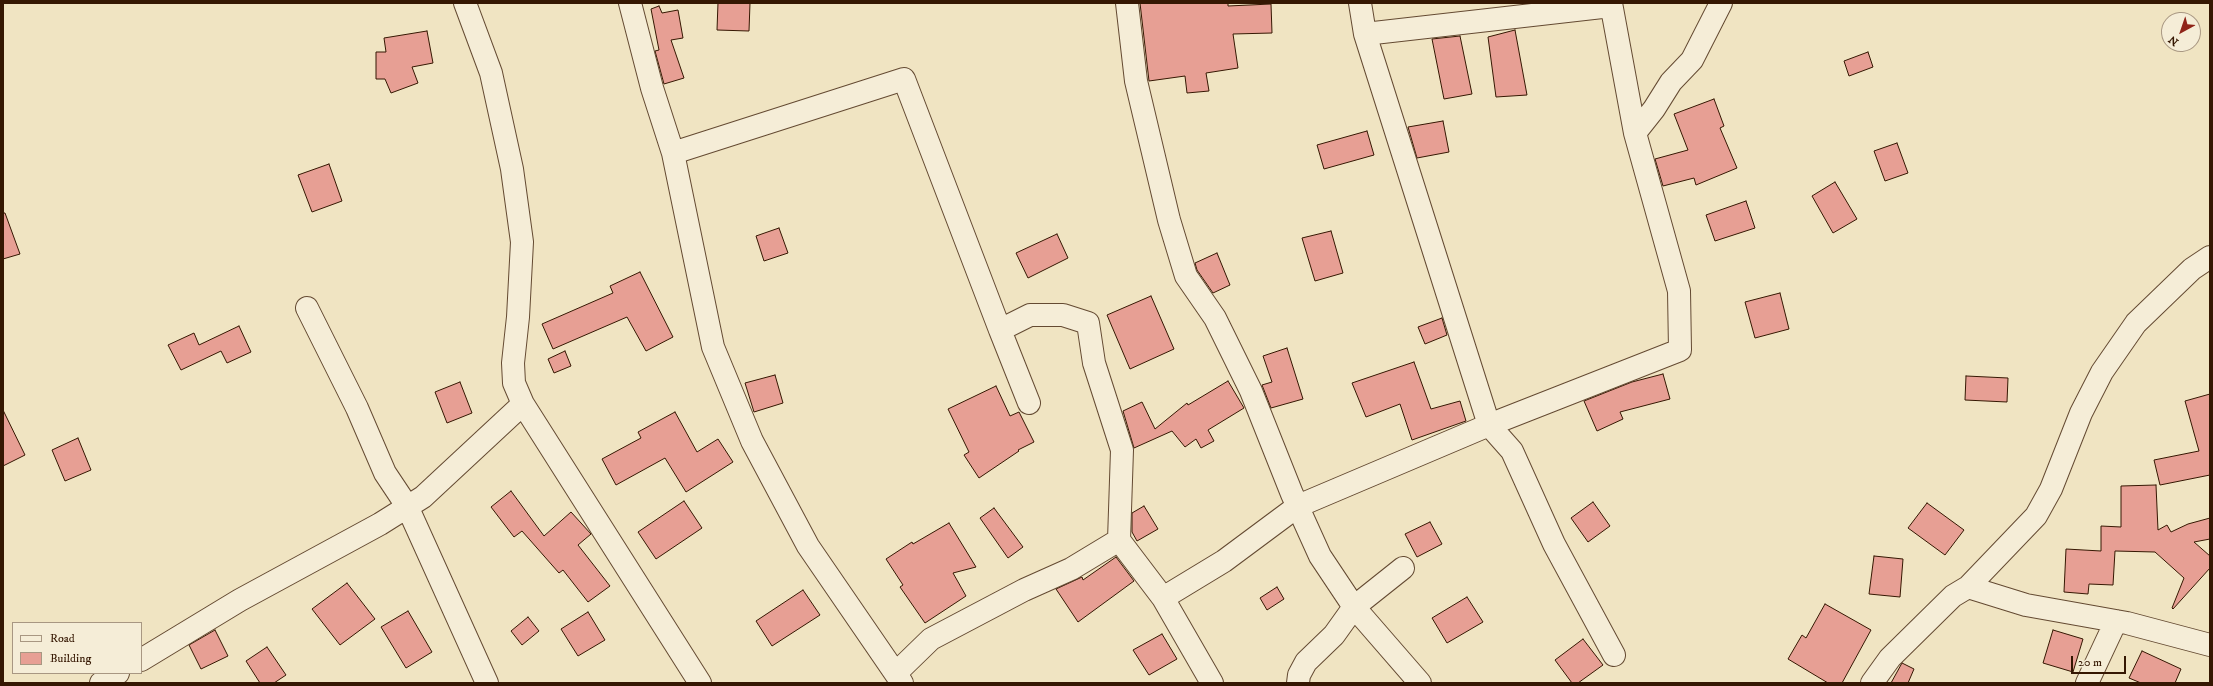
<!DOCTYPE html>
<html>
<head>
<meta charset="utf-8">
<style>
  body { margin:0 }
  #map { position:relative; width:2213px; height:686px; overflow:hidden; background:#f0e4c2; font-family:"IM FELL DW Pica",serif }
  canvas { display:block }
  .frame { position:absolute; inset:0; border:4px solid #351702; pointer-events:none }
  .legend { position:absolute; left:12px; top:622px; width:130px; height:52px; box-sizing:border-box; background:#f5edd7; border:1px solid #a89782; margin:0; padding:5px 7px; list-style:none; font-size:12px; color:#351702 }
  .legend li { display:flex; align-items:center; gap:8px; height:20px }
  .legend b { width:20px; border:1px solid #a89782 }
  .north { position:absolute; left:2161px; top:12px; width:40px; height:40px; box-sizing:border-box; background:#f5edd7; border:1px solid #a89782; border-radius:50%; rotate:220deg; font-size:11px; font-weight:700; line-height:16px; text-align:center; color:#351702 }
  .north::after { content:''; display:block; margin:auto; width:14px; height:18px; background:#8f2418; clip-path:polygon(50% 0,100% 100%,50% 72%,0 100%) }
  .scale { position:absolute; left:2071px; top:656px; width:55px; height:18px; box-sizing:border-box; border:2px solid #351702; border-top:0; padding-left:5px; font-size:12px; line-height:14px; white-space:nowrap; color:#351702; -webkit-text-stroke:3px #f5edd7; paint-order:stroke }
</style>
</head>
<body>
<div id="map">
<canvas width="2213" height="686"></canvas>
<div class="frame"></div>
<ul class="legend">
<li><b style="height:5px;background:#f5edd7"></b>Road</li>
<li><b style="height:11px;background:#e79f94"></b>Building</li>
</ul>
<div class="north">N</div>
<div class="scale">20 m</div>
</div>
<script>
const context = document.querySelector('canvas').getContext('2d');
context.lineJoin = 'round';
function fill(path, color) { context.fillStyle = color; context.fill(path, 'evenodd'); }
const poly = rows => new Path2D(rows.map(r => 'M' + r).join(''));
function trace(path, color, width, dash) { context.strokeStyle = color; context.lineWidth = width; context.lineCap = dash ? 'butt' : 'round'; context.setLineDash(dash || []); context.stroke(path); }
const building = poly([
  [718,3,750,3,749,31,717,30,718,3],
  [1140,3,1228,3,1228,6,1271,4,1272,33,1233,34,1238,68,1206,73,1209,91,1187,93,1185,76,1149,81,1140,3],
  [659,6,662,13,678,10,683,38,671,40,684,78,664,84,655,51,659,50,651,9,659,6],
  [1515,30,1527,95,1496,97,1488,37,1515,30],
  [427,31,433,63,412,67,418,83,391,93,385,79,376,79,376,52,386,52,384,38,427,31],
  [1460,36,1472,94,1444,99,1432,39,1460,36],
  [1868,52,1873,67,1849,76,1844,61,1868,52],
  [1714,99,1724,126,1720,128,1737,168,1696,185,1694,178,1663,186,1655,159,1688,150,1674,114,1714,99],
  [1443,121,1449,152,1417,158,1408,127,1443,121],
  [1367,131,1374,155,1324,169,1317,145,1367,131],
  [1897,143,1908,173,1885,181,1874,151,1897,143],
  [329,164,342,201,312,212,298,175,329,164],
  [1835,182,1857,219,1833,233,1812,196,1835,182],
  [1746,201,1755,228,1715,241,1706,215,1746,201],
  [3,213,5,213,20,254,3,259,3,213],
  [779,228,788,253,764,261,756,236,779,228],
  [1331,231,1343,273,1315,281,1302,238,1331,231],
  [1057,234,1068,258,1028,278,1016,253,1057,234],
  [1217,253,1230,285,1213,293,1197,270,1195,263,1217,253],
  [640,272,673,337,646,351,627,317,553,349,542,324,613,293,610,286,640,272],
  [1780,293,1789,329,1755,338,1745,302,1780,293],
  [1151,296,1174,349,1130,369,1107,315,1151,296],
  [1442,318,1447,335,1425,344,1418,327,1442,318],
  [239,326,251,352,227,363,221,351,181,370,168,345,194,333,199,345,239,326],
  [1287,348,1303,399,1271,408,1262,385,1272,382,1263,356,1287,348],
  [565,351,571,366,554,373,548,359,565,351],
  [1414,362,1431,409,1460,401,1466,421,1412,440,1400,404,1366,417,1352,383,1414,362],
  [1663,374,1670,399,1620,412,1623,419,1597,431,1584,401,1632,382,1663,374],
  [775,375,783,403,754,412,745,383,775,375],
  [1966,376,2008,378,2007,402,1965,400,1966,376],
  [1228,381,1244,408,1208,430,1214,441,1201,448,1196,439,1185,447,1172,431,1134,448,1123,411,1142,402,1155,429,1187,403,1188,405,1228,381],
  [460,382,472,413,447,423,435,392,460,382],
  [996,386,1010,416,1019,412,1034,442,1018,450,1019,451,979,478,964,455,969,452,948,409,996,386],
  [2210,394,2210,475,2160,485,2154,460,2199,451,2185,401,2210,394],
  [3,410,25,455,3,466,3,410],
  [675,412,697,452,718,439,733,462,686,492,665,458,616,485,602,459,641,438,638,432,675,412],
  [78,438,91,470,65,481,52,450,78,438],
  [2156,485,2158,530,2167,525,2171,532,2188,524,2210,518,2210,539,2194,542,2210,556,2210,568,2173,609,2172,608,2184,578,2155,552,2115,551,2113,585,2089,584,2088,594,2064,592,2066,549,2101,551,2101,526,2121,527,2121,486,2156,485],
  [511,491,544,536,571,512,591,534,578,545,610,586,588,602,563,570,559,573,522,531,514,537,491,507,511,491],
  [684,501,702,528,656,559,638,532,684,501],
  [1593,502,1610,526,1588,542,1571,518,1593,502],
  [1927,503,1964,530,1945,555,1908,528,1927,503],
  [1144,506,1158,529,1137,541,1132,532,1132,513,1144,506],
  [994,508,1023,547,1008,558,980,518,994,508],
  [1430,522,1442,544,1417,557,1405,534,1430,522],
  [949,523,976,567,953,573,966,596,925,623,900,587,903,585,886,559,912,542,913,544,949,523],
  [1874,556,1903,559,1900,597,1869,594,1874,556],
  [1116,557,1134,581,1078,622,1056,589,1082,577,1083,580,1116,557],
  [347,583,375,619,340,645,312,609,347,583],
  [1277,587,1284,599,1267,610,1260,598,1277,587],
  [803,590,820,615,772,646,756,621,803,590],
  [1467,597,1483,622,1447,643,1432,618,1467,597],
  [1825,604,1871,630,1842,683,1828,683,1788,659,1802,635,1806,638,1825,604],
  [408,611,432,652,406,668,381,627,408,611],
  [588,612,605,640,578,656,561,629,588,612],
  [528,617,539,631,522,645,511,631,528,617],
  [215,630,228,656,201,669,189,645,215,630],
  [2053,630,2083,639,2073,672,2043,663,2053,630],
  [1162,634,1177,659,1149,675,1133,650,1162,634],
  [1583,639,1603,665,1578,683,1572,683,1555,660,1583,639],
  [267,647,286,675,274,683,260,683,246,661,267,647],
  [2142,651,2181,669,2175,683,2141,683,2129,678,2142,651],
  [1902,663,1914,669,1908,683,1891,683,1902,663]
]);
fill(building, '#e79f94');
trace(building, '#351702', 1);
const minor = poly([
  [465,3,491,73,512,169,522,242,518,317,513,363,514,383,523,404,700,683],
  [630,3,652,88,673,153,713,347,752,441,808,546,902,683],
  [1127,3,1136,81,1169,220,1186,276,1215,318,1251,391,1292,494,1320,556,1354,607,1420,683],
  [1360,3,1365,34],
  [1611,6,1365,34,1489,425,1512,451,1554,544,1614,655],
  [1635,133,1654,109,1671,82,1692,60,1721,3],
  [673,153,904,79,1000,330],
  [307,308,357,408,385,473,407,506,487,683],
  [1119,540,1163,598,1212,683],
  [1968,587,2026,605,2127,623,2210,645],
  [1163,598,1224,561,1298,506,1489,425,1680,350,1679,291,1635,133,1611,3],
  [141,660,240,600,380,524,423,497,523,404],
  [896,673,931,639,1024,590,1071,569,1119,540,1122,450,1094,363,1088,323,1063,315,1030,315,1000,330,1029,403],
  [101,683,118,673],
  [1298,683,1299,675,1306,662,1334,635,1354,607,1403,568],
  [1872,683,1890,658,1953,596,1968,587,2036,516,2051,489,2081,413,2102,372,2136,323,2192,269,2210,257],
  [2087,683,2116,621]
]);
trace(minor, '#644a32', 24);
trace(minor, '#f5edd7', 22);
</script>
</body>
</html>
